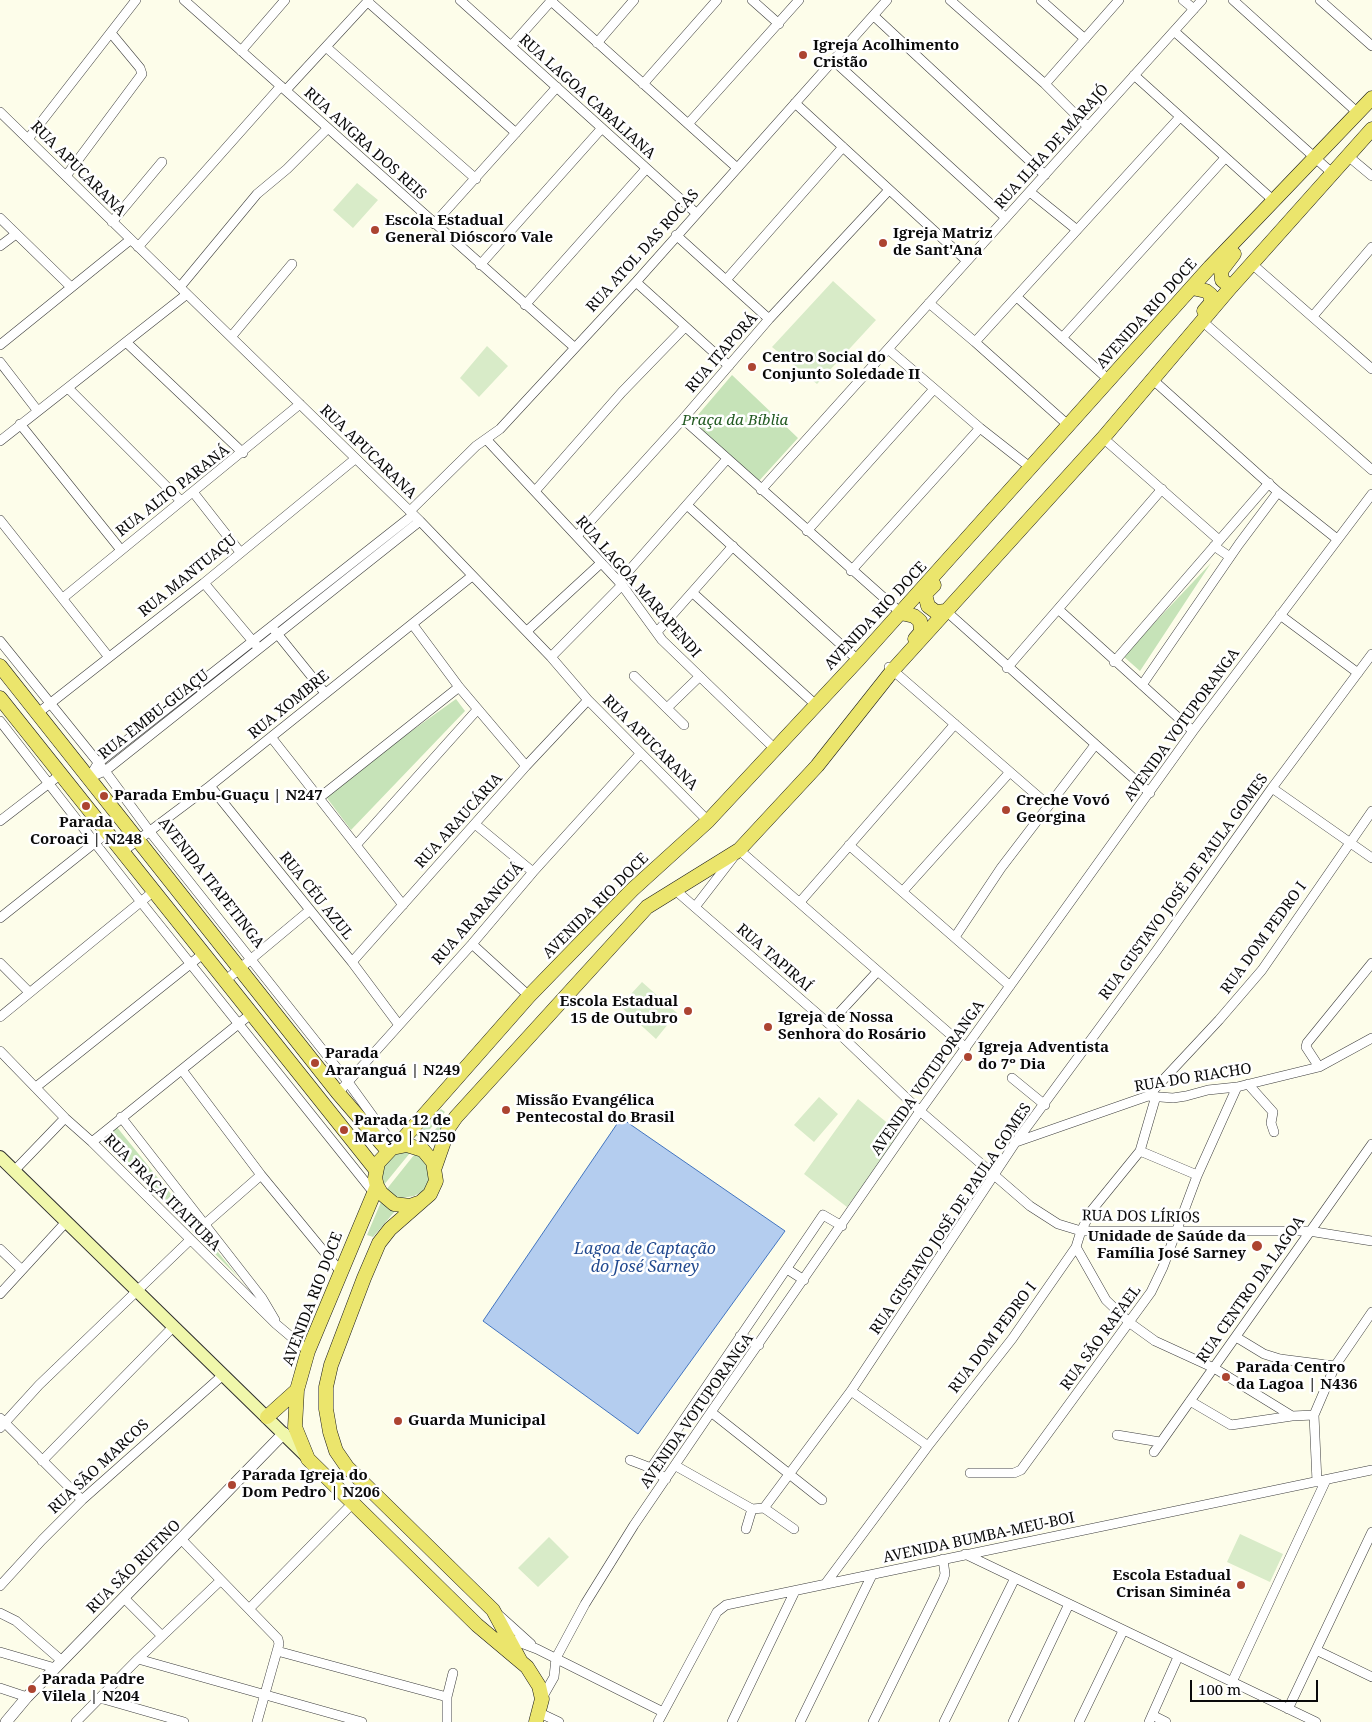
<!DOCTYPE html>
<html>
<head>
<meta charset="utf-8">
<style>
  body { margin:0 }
  #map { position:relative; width:1372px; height:1722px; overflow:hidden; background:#fdfdea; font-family:"Noto Serif",serif }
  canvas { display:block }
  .scale { position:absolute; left:1190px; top:1680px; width:128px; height:22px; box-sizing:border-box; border:2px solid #0a0a0a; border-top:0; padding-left:6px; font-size:15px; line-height:18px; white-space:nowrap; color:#0a0a0a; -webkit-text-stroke:4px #fff; paint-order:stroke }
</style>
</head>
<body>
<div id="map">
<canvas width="1372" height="1722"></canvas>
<div class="scale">100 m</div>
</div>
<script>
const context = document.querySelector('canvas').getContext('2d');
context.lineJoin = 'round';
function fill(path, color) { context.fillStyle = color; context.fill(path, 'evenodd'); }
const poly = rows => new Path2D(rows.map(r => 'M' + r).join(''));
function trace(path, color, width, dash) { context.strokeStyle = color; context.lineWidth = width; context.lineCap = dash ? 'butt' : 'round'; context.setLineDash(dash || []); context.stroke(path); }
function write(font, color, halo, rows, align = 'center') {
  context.font = font + ' "Noto Serif",serif'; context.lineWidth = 5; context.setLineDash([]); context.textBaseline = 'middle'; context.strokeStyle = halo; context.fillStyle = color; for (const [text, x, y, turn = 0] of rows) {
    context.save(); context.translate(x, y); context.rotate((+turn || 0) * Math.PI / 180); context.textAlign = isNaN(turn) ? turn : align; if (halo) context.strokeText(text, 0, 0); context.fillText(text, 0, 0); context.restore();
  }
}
fill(poly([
  [732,375,798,438,758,482,691,423],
  [1211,563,1140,671,1123,656],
  [456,699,465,711,351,830,324,794],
  [441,1109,445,1112,423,1137,416,1136],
  [449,1115,436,1146,426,1139],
  [116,1126,238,1277,100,1138],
  [414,1148,383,1186,381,1162,386,1156],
  [418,1150,433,1174,425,1190,414,1196,402,1198,392,1196,386,1190],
  [381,1202,396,1210,373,1237,367,1235]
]), '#c6e3b8');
fill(poly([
  [357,183,378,200,353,228,333,210],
  [833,281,876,320,817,384,772,347],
  [487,346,508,366,479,397,460,378],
  [642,982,677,1013,656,1039,620,1006],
  [819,1097,838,1114,814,1142,794,1125],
  [858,1099,901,1134,847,1207,804,1174],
  [1240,1534,1283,1554,1270,1582,1227,1562],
  [549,1537,569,1557,538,1587,518,1568]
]), '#d8ebc8');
const water = poly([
  [621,1118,785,1231,638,1434,483,1321,621,1118]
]);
fill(water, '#b4cdef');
trace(water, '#4274bf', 1);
const minor = poly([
  [184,0,574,347],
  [460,0,696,213],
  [550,0,736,167],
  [752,0,779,24],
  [950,0,1045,84,1088,127],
  [1041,0,1085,39],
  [1183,0,1194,9],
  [1233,0,1358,113],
  [1320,0,1372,46],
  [368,2,516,133],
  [874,16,1045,175],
  [1174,31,1332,173],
  [597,43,634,0],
  [511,46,551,1],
  [326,47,476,179],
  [241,51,285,0],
  [834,61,1006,218],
  [1134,75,1274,201],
  [643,84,717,0],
  [1045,84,1119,0],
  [286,90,369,0],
  [795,103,967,261],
  [0,112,420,521,551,657,588,700,708,821],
  [688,124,799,0],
  [28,139,136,0],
  [1348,156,1372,176],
  [66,176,142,74,140,68,111,33],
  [1030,192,1077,230],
  [0,218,71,287],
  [112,222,162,162],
  [434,224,557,87],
  [676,235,769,319],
  [0,246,16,234],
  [138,247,281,86],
  [1252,264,1372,369],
  [480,265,602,128],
  [726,280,843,147],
  [636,282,729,366],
  [180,287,257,194,287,169,327,129],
  [1018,298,1110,381],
  [929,303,975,342,1068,425],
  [525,305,646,169],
  [1313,316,1372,247],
  [1202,321,1372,470],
  [231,337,292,264],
  [1062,338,1225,158],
  [126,342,243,453],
  [975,342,1179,118],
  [0,345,130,240],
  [888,349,980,428,1031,468],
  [0,362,37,410],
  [1152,379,1278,492,1337,539],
  [68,388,181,501],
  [683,419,901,613],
  [20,424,121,550],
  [1103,438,1219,540],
  [486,439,622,585,662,640,774,748],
  [0,441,187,294],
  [536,490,622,392,685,327],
  [761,490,1202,0],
  [193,492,240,552],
  [688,506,858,660],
  [410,511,476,446,500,429,636,282,887,0],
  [0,520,108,656],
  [807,531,934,389],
  [577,536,683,419,769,319,889,190],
  [1214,546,1230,557],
  [851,571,980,428],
  [619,582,727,459],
  [204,583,256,645],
  [693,593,816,705],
  [63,598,300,404],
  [1058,609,1193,731],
  [946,611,1150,793],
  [1280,615,1358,673],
  [413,625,459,687,526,766],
  [275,631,325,693],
  [527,631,601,563],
  [657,632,733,546],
  [0,641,105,771,150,832,348,1082,395,1147],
  [551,657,622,585],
  [1114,662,1269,483],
  [889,667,1048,805],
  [1007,668,1162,489],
  [634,676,684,725],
  [1142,685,1239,544,1278,492],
  [667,708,699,677],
  [38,713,204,583,355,459],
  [0,721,141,902,374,1193],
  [271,737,403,905],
  [89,778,105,771,420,521],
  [89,778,98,763,413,515],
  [210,786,352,962,399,1025],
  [1272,788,1372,858],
  [319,798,459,687],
  [0,821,61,774],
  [475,824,533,872],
  [357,844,477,710],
  [849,845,1010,986],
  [122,852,210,786,472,576],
  [674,889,829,1024,920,1111,1030,1206,1058,1224,1081,1231,1309,1231,1372,1241],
  [903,891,1010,772],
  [800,902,955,724],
  [695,907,739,850,966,1048],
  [0,918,107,833],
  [955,937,1001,868,1095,745],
  [472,944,529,996],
  [352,962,526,766,588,700],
  [0,963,29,992],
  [226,980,310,910],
  [0,1017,154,891],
  [829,1024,877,972],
  [0,1051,65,1118,92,1142,276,1324,308,1351],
  [1319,1067,1306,1047,1307,1043,1372,963],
  [182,1070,261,1175,340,1271],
  [1012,1078,1045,1105],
  [1248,1084,1273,1112,1271,1123,1274,1132],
  [36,1087,204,953],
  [338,1093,472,944,533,872,640,754],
  [1148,1096,1219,1020,1262,970,1372,811],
  [121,1117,262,1298,275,1320],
  [92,1142,252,1013],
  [1016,1142,1148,1096,1173,1098,1186,1096,1208,1090,1237,1087,1319,1067,1372,1038],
  [1140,1151,1197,1175],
  [14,1171,65,1118],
  [205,1224,261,1175],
  [1076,1247,1106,1300,1130,1323,1155,1341,1214,1368,1292,1416,1314,1415],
  [0,1249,22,1270],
  [787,1269,804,1280],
  [0,1294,66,1222],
  [740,1336,759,1345],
  [1236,1337,1264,1354,1280,1359,1335,1366],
  [851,1391,928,1446],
  [1190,1401,1231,1425,1292,1416],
  [711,1412,822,1500],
  [0,1418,82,1500],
  [0,1428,39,1385,190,1240],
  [1117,1435,1160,1442],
  [1154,1452,1372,1144],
  [630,1460,651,1468,666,1479],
  [42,1461,174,1326],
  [676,1466,752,1509,764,1508,794,1529],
  [651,1468,823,1215,842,1226],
  [970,1473,1014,1473,1021,1470,1151,1292,1163,1267,1197,1176,1237,1087],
  [1317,1482,1314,1415,1335,1366,1372,1312],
  [764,1508,851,1391,1015,1143,1157,950,1272,788,1372,654],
  [746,1529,752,1509],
  [182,1540,278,1639,279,1644,257,1722],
  [965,1554,1316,1722],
  [826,1583,928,1446,1012,1339,1076,1247,1081,1231,1092,1210,1140,1151,1156,1096],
  [0,1586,42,1540,82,1500,223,1375],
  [124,1598,162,1636],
  [249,1609,354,1502],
  [0,1613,16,1621,62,1661],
  [500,1616,531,1644],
  [508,1638,537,1649,663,1712],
  [1316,1650,1372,1677],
  [277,1651,447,1697],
  [0,1652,55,1668],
  [138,1659,362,1722],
  [1232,1682,1326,1480],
  [0,1688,27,1697],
  [100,1698,184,1722],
  [542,1698,554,1677,556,1658,585,1604,634,1525,711,1412,920,1111,1193,731,1372,494],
  [1288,1709,1372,1532],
  [540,1713,559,1722],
  [1152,1715,1166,1722],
  [76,1722,138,1659,220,1581],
  [447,1722,447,1697,453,1673],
  [658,1722,717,1612,726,1605,1372,1470],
  [732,1722,795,1591],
  [800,1722,872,1575],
  [873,1722,943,1580,945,1574,943,1559],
  [944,1722,1015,1578],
  [1013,1722,1069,1604],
  [1079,1722,1123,1631],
  [1149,1722,1178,1657]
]);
const tertiary = poly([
  [6,1722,27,1697,284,1433]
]);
const secondary = poly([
  [0,1157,306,1456]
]);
const primary = poly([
  [1231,287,1222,280,1221,271,1234,254],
  [1192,288,1206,291,1211,295,1211,303,1204,311],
  [934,585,925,594,928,606,936,612,946,611],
  [901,613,914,616,920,621,921,632,915,639],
  [0,666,338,1093,388,1151],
  [0,698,376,1170],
  [396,1147,529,996,632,890,708,821,858,660,1210,267,1372,98],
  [435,1167,449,1127,456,1117,647,907,739,850,817,766,893,670,1103,438,1231,287,1372,129],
  [377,1186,308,1351,297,1390,295,1427,308,1459,477,1625,527,1667,539,1686,542,1699,536,1722],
  [418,1203,410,1206,394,1204,381,1193,377,1186,375,1178,378,1163,392,1148,407,1145,423,1150,433,1162,436,1181,430,1194,390,1229,379,1243,364,1278,331,1365,326,1387,326,1409,330,1432,336,1451,347,1467,493,1610,521,1662],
  [267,1417,297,1390]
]);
trace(minor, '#3d3d3d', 10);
trace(tertiary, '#3d3d3d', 12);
trace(secondary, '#2c2c2c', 14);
trace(primary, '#1b1b1b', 15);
trace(minor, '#fff', 9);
trace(tertiary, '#fff', 11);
trace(secondary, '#f0f7ab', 12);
trace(primary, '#ebe56c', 14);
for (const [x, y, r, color] of [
  [803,55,5,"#ac4431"],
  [375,230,5,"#ac4431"],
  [883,243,5,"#ac4431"],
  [752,367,5,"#ac4431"],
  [104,796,5,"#ac4431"],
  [86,806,5,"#ac4431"],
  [1006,810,5,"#ac4431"],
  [688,1011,5,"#ac4431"],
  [768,1027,5,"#ac4431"],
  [968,1057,5,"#ac4431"],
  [315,1063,5,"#ac4431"],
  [506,1110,5,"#ac4431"],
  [344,1130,5,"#ac4431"],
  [1257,1246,6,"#ac4431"],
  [1226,1377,5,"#ac4431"],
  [398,1421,5,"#ac4431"],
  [232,1485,5,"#ac4431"],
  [1241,1585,5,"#ac4431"],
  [32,1689,5,"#ac4431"]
]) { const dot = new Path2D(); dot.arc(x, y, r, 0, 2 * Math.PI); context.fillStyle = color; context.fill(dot); trace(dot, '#fff', 2); }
write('bold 15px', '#0a0a0a', '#fff', [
  ["Igreja Acolhimento",813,46],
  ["Cristão",813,63],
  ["Escola Estadual",385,221],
  ["General Dióscoro Vale",385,238],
  ["Igreja Matriz",893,234],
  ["de Sant'Ana",893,251],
  ["Centro Social do",762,358],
  ["Conjunto Soledade II",762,375],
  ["Parada Embu-Guaçu | N247",114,796],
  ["Creche Vovó",1016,801],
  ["Georgina",1016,818],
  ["Parada",86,823,"center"],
  ["Coroaci | N248",86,840,"center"],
  ["Escola Estadual",678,1002,"right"],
  ["15 de Outubro",678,1019,"right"],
  ["Igreja de Nossa",778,1018],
  ["Senhora do Rosário",778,1035],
  ["Igreja Adventista",978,1048],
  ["do 7º Dia",978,1065],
  ["Parada",325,1054],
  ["Araranguá | N249",325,1071],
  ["Missão Evangélica",516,1101],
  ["Pentecostal do Brasil",516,1118],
  ["Parada 12 de",354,1121],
  ["Março | N250",354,1138],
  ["Unidade de Saúde da",1246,1237,"right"],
  ["Família José Sarney",1246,1254,"right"],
  ["Parada Centro",1236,1368],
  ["da Lagoa | N436",1236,1385],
  ["Guarda Municipal",408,1421],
  ["Parada Igreja do",242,1476],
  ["Dom Pedro | N206",242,1493],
  ["Escola Estadual",1231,1576,"right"],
  ["Crisan Siminéa",1231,1593,"right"],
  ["Parada Padre",42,1680],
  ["Vilela | N204",42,1697]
], 'left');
write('15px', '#0a0a0a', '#fff', [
  ["RUA LAGOA CABALIANA",587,97,42],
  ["RUA ANGRA DOS REIS",365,144,42],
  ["RUA ILHA DE MARAJÓ",1052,147,-48],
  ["RUA APUCARANA",78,169,45],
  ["RUA ATOL DAS ROCAS",643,251,-48],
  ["AVENIDA RIO DOCE",1147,314,-48],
  ["RUA ITAPORÁ",722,353,-49],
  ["RUA APUCARANA",368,452,44],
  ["RUA ALTO PARANÁ",173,491,-38],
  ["RUA MANTUAÇU",188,576,-39],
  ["RUA LAGOA MARAPENDI",638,587,49],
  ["AVENIDA RIO DOCE",876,616,-47],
  ["RUA XOMBRE",289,705,-39],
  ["RUA EMBU-GUAÇU",154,715,-38],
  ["AVENIDA VOTUPORANGA",1182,725,-54],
  ["RUA APUCARANA",650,743,45],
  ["RUA ARAUCÁRIA",459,821,-48],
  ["AVENIDA ITAPETINGA",211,883,52],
  ["RUA GUSTAVO JOSÉ DE PAULA GOMES",1184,887,-54],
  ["RUA CÉU AZUL",316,896,51],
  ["AVENIDA RIO DOCE",596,906,-45],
  ["RUA ARARANGUÁ",478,914,-49],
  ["RUA DOM PEDRO I",1264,938,-54],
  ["RUA TAPIRAÍ",774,958,41],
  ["AVENIDA VOTUPORANGA",928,1078,-55],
  ["RUA DO RIACHO",1193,1078,-9],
  ["RUA PRAÇA ITAITUBA",162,1193,45],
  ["RUA DOS LÍRIOS",1141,1217,1],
  ["RUA GUSTAVO JOSÉ DE PAULA GOMES",951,1219,-56],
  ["RUA CENTRO DA LAGOA",1251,1290,-55],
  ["AVENIDA RIO DOCE",313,1299,-69],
  ["RUA DOM PEDRO I",993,1338,-53],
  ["RUA SÃO RAFAEL",1101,1338,-54],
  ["AVENIDA VOTUPORANGA",697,1411,-55],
  ["RUA SÃO MARCOS",99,1467,-43],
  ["AVENIDA BUMBA-MEU-BOI",979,1538,-12],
  ["RUA SÃO RUFINO",134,1567,-45]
]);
write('italic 15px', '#235b22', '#fff', [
  ["Praça da Bíblia",735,421]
]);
write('italic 16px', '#21498f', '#fff', [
  ["Lagoa de Captação",645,1249],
  ["do José Sarney",645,1267]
]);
</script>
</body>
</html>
